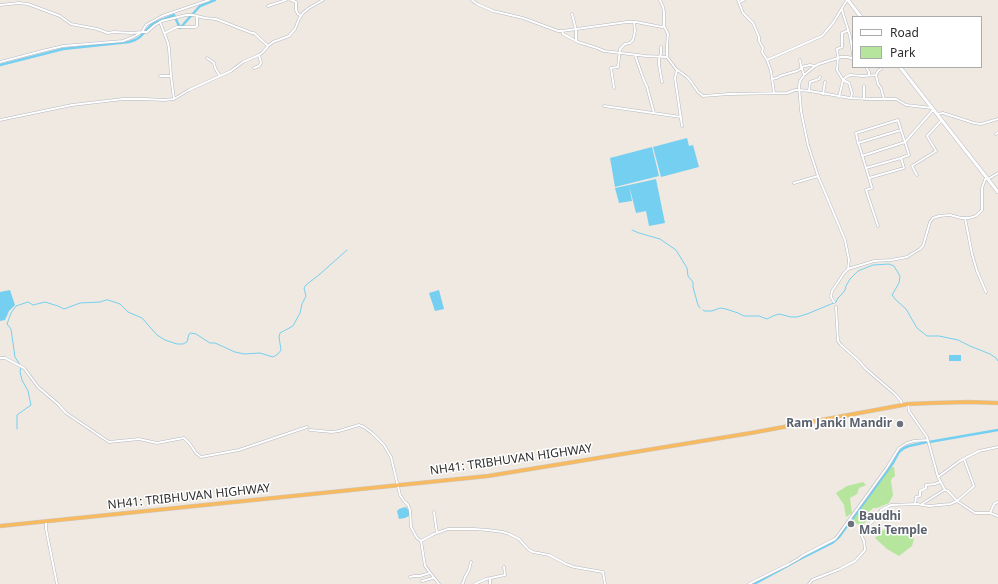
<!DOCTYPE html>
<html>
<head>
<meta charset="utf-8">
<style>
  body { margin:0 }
  #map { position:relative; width:998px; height:584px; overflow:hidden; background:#efe9e1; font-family:"Noto Sans",sans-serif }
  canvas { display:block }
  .legend { position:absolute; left:852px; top:16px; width:130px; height:52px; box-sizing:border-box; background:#fff; border:1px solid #ababab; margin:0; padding:5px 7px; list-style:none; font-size:12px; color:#2e2e2e }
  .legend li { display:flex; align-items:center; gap:8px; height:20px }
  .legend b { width:20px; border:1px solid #ababab }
</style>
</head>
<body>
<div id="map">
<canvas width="998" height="584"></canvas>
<ul class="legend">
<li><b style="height:5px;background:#fff"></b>Road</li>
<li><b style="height:11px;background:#b6e59e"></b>Park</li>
</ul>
</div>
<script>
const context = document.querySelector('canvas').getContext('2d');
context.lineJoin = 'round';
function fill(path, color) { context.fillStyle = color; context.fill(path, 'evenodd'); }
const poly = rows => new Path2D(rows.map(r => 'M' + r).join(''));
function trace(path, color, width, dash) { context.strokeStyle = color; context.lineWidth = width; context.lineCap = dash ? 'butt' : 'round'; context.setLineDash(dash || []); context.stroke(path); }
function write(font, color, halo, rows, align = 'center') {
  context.font = font + ' "Noto Sans",sans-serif'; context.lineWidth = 3; context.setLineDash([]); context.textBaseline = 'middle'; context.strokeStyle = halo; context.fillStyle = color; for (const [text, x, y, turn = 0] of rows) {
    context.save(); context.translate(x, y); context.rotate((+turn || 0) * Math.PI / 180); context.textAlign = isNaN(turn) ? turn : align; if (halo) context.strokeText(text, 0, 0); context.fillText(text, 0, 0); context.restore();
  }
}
fill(poly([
  [889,467,894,467,895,476,892,478,891,481,893,495,889,503,877,508,873,508,869,512,869,519,860,527,859,525,851,520],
  [863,482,866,485,859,488,857,494,850,498,852,513,846,517,844,505,836,493,847,486],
  [892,526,905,527,912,531,914,538,912,546,899,556,887,549,875,538,882,531]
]), '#b6e59e');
fill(poly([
  [687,138,689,146,693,145,699,167,661,177,653,147],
  [652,147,659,176,615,187,610,158],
  [656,179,665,223,649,226,646,211,636,213,629,185],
  [629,185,632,201,619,203,615,188],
  [10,290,15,305,9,311,5,320,0,321,0,292],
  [439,290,444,309,435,311,429,293],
  [949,355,961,355,961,361,949,361],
  [405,507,407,508,410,513,409,516,405,518,399,519,397,511,399,509]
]), '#75cff0');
trace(poly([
  [632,230,639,233,660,239,676,250,687,268,688,276,693,282,693,287,698,305,700,308],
  [703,310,705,311,712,311,720,308,726,309,738,313,744,316,759,316,767,319,773,316,779,314,791,317,797,317,807,314,836,302,838,298,842,294,845,290,846,286,850,279,858,271,873,265,889,264,894,266,900,276,899,283,892,295,895,299,906,309,917,328,927,336,939,336,958,340,970,346,990,354,996,358,998,361],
  [20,365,15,357,11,329,7,324,11,313,16,306,28,302,33,305,45,302,58,306,64,309,80,303,100,302,106,300,108,300,120,304,128,312,142,318,157,335,165,340,177,344,183,344,187,342,189,334,191,333,196,334,210,343,215,343,235,352,244,354,260,353,273,357,278,354,281,350,279,337,280,333,293,326,300,313,302,304,306,296,304,288,306,285,320,274,347,250],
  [17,429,17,415,31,405,28,391,22,380,20,372,21,367]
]), '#75cff0', 1);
trace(poly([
  [0,65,63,49,129,42,135,40,140,37,152,24,174,15,180,28,200,6,215,0],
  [929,442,998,430],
  [804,557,832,543,839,537,893,463,899,452,904,448,909,446,927,442],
  [754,584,802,558]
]), '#75cff0', 2.5);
const minor = poly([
  [291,0,296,2,296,10,298,14,301,16],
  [472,0,477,4,493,11,523,18,558,31,562,31,563,34,578,42,597,48,604,51,646,56,667,57],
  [660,0,663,7,664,12,664,26,668,34,667,45,667,57,676,69,687,77,692,83,698,92,703,96,729,94,787,93,795,90,799,90,810,91,850,98,870,99,896,99,906,105,932,108],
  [738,0,743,13,753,23,759,37,759,41,763,48,762,52,767,60,771,71,774,93],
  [739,2,744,0],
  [0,5,19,3,28,4,60,16,71,24,97,29,108,33,114,32,132,33,142,32,147,32,155,25,162,21,186,15,193,15,205,18,216,19,252,33,254,33,268,46],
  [268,6,286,0],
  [842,10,850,36,853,54,852,58],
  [572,14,576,30,576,41],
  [160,22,168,43,169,49,171,76,174,99],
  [562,31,627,22,636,22,662,27,664,26],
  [847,31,842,33,842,47,837,49,838,58,837,70,843,80,849,83,852,93,851,98],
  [165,33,177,27,195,27,197,26,197,16],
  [661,47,661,54,659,59,659,65,662,82],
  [635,55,643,78,647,87,651,102,654,113],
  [207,58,214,63,215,68,220,76],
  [767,60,822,36,833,23,847,0],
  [800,60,801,66,804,75],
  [0,62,42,51,63,46,123,41,133,37,142,32,146,25,162,16,209,0],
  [801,67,810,65,815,66],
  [866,67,869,72,869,75],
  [254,68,259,66,261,63,259,55],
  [881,69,878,71,876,75,878,84,881,88,884,99],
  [677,70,675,78,682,126],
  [160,76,171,76],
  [772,79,777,78,780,76,797,71,802,68],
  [864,86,864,99],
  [614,88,611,68,618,67,620,49,625,44,630,43,633,40,635,31,634,22],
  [809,91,810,82,819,79,820,77],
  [823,94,825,82],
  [839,97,843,80,846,77,850,75,863,76,876,75],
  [604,106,681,117],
  [937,114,943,113,974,123,981,124,998,119],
  [0,120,72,105,123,99,145,99,164,100,174,99,189,90,231,71,243,62,259,55,263,52,268,46,273,42,289,36,295,29,299,19,303,13,309,8,323,0],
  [996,134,998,133],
  [858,143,856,133,898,120,901,130],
  [862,156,905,142,901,130,858,143,860,148,872,188,866,190,878,226],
  [901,158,909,155,905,142,933,110],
  [866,168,901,158,904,168,869,178],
  [917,175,912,166,936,151,927,136,941,121],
  [988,179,998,173],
  [794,183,818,176],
  [965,218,972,254,977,271,986,292],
  [848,269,849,260,845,240,818,176,808,145,801,111,799,86,800,81,804,75,815,66,819,64,841,57,848,57,853,59],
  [834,302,831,297,832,291,844,273,848,269,874,261,891,260,902,258,907,257,920,249,923,246,930,222,933,218,939,216,950,215,961,218,969,218,976,216,982,210,982,188,986,177],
  [836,307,838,341,841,345,858,360,866,369,895,394,901,401,902,405],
  [0,358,5,358,24,368,38,387,58,404,66,413,109,442,139,439,157,443,178,439,184,438,190,444,196,453,201,457,239,450,307,427],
  [908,404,909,411,927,437,938,477,945,490,948,491,957,501,975,513,990,513,998,516],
  [310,430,332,432,339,431,359,425,364,427,372,433,384,445,391,457,400,495,404,501,408,505,410,510,411,527,417,538,421,541,425,566,439,584],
  [938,477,960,461,971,455,979,451,998,447],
  [915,504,916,497,920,496,920,491,926,488,926,485,935,484,940,482],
  [922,504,944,490],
  [434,512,437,533],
  [990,513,994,504,998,502],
  [46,521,46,529,57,584],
  [421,541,434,534,448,529,474,529,488,530,503,532,509,534,519,539,529,550,533,552,549,555,566,564,574,567,603,572,605,584],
  [410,577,414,576,420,576,430,573],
  [490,578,490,584],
  [422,581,433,578],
  [462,584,463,583,465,577,469,570,471,562],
  [475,584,486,579,505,575,504,567],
  [749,584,789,564,798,559,802,556,835,539,839,534,886,469,899,448,907,443,914,441,927,440],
  [809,584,812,580,840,569,855,561,865,550,864,541,860,533,873,521,881,510,891,505,917,504,929,506,950,504,957,501,974,486,964,459]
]);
const secondary = poly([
  [848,0,861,17],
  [900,67,998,192]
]);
const trunk = poly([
  [0,526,488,476,751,433,908,404,932,403,969,402,998,403]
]);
trace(minor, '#b4b7c1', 3);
trace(secondary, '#b4b7c1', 4);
trace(trunk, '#c9c9c9', 4.5);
trace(minor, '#fff', 2);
trace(secondary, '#fff', 3);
trace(trunk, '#f8ba60', 3.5);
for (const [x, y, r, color] of [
  [900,424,4,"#6b7280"],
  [851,524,4,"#6b7280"]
]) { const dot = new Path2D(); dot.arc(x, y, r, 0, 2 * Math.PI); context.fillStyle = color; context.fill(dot); trace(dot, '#fff', 1.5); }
write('bold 12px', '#5b616d', '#fff', [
  ["Ram Janki Mandir",892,424],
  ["Baudhi",859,517,"left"],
  ["Mai Temple",859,531,"left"]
], 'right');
write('12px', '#2e2e2e', '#fff', [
  ["NH41: TRIBHUVAN HIGHWAY",511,460,-8],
  ["NH41: TRIBHUVAN HIGHWAY",189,497,-6]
]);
</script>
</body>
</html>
